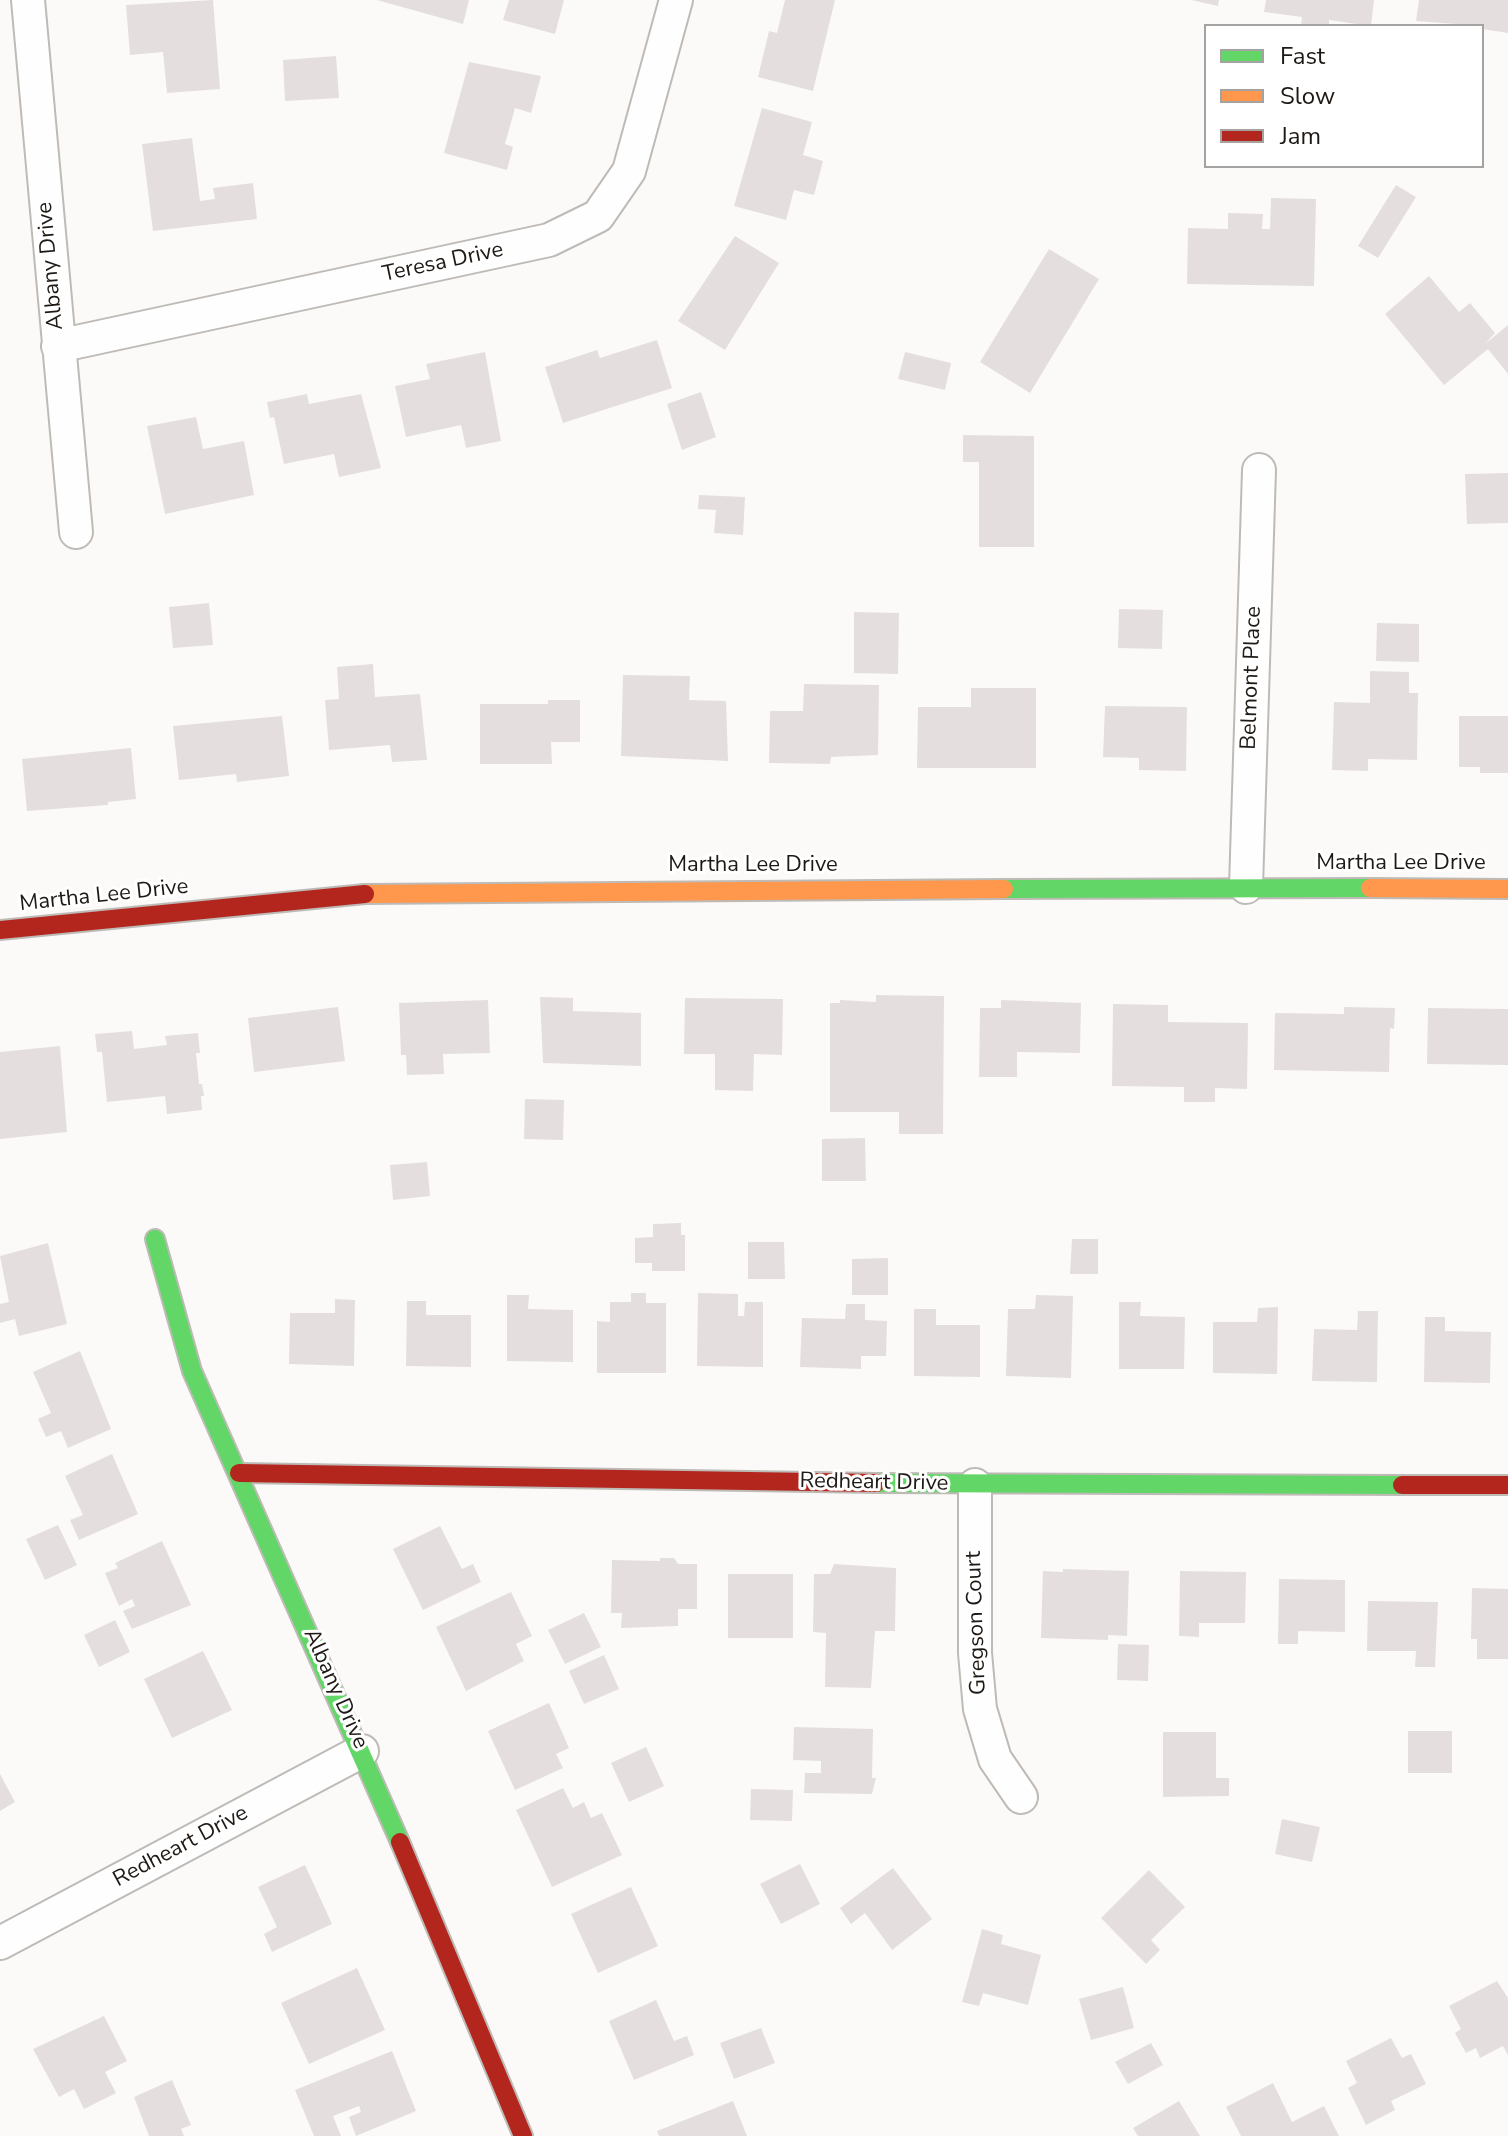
<!DOCTYPE html>
<html>
<head>
<meta charset="utf-8">
<style>
  body { margin:0 }
  #map { position:relative; width:1508px; height:2136px; overflow:hidden; background:#fcfaf8; font-family:"Nunito Sans",sans-serif }
  canvas { display:block }
  .legend { position:absolute; left:1204px; top:24px; width:280px; height:144px; box-sizing:border-box; background:#fff; border:2px solid #a5a3a1; margin:0; padding:10px 14px; list-style:none; font-size:24px; color:#1e1914 }
  .legend li { display:flex; align-items:center; gap:16px; height:40px }
  .legend b { width:40px; border:2px solid #a5a3a1 }
</style>
</head>
<body>
<div id="map">
<canvas width="1508" height="2136"></canvas>
<ul class="legend">
<li><b style="height:10px;background:#63d668"></b>Fast</li>
<li><b style="height:10px;background:#ff974d"></b>Slow</li>
<li><b style="height:10px;background:#b3261e"></b>Jam</li>
</ul>
</div>
<script>
const context = document.querySelector('canvas').getContext('2d');
context.lineJoin = 'round';
function fill(path, color) { context.fillStyle = color; context.fill(path, 'evenodd'); }
const poly = rows => new Path2D(rows.map(r => 'M' + r).join(''));
function trace(path, color, width, dash) { context.strokeStyle = color; context.lineWidth = width; context.lineCap = dash ? 'butt' : 'round'; context.setLineDash(dash || []); context.stroke(path); }
function write(font, color, halo, rows, align = 'center') {
  context.font = font + ' "Nunito Sans",sans-serif'; context.lineWidth = 6; context.setLineDash([]); context.textBaseline = 'middle'; context.strokeStyle = halo; context.fillStyle = color; for (const [text, x, y, turn = 0] of rows) {
    context.save(); context.translate(x, y); context.rotate((+turn || 0) * Math.PI / 180); context.textAlign = isNaN(turn) ? turn : align; if (halo) context.strokeText(text, 0, 0); context.fillText(text, 0, 0); context.restore();
  }
}
fill(poly([
  [213,0,220,89,167,93,163,52,130,55,126,5],
  [377,0,469,0,463,24],
  [509,0,564,0,555,34,503,20],
  [785,0,835,0,813,91,758,77,769,31,777,33],
  [1191,0,1219,0,1218,6],
  [1266,0,1374,0,1371,26,1329,20,1329,26,1301,26,1302,17,1264,12],
  [1419,0,1508,0,1508,33,1482,29,1482,26,1416,21],
  [336,56,339,98,285,101,283,60],
  [469,62,541,76,531,113,515,108,505,144,513,147,507,170,444,153],
  [762,108,812,122,803,155,823,161,814,195,794,190,786,220,734,206],
  [192,138,200,201,215,199,213,188,253,183,257,219,153,231,142,144],
  [1396,185,1416,197,1378,258,1358,246],
  [1271,198,1316,199,1314,286,1187,284,1188,228,1228,229,1228,213,1263,214,1262,229,1270,229],
  [735,236,779,263,725,350,678,321],
  [1049,249,1099,279,1030,393,980,362],
  [1429,276,1459,312,1470,303,1495,333,1485,344,1508,325,1508,374,1488,349,1444,385,1385,314],
  [657,340,672,388,563,423,545,367,597,350,600,358],
  [485,352,501,441,466,448,461,425,406,437,395,386,430,379,426,364],
  [905,352,951,363,945,390,898,379],
  [701,392,716,437,682,450,667,404],
  [307,394,309,404,361,394,381,468,339,477,334,454,284,464,274,417,270,418,267,402],
  [196,417,203,449,244,441,254,495,165,514,147,426],
  [963,435,1034,436,1034,547,979,547,979,462,963,462],
  [1508,473,1508,523,1467,524,1465,474],
  [699,495,745,497,743,535,714,533,716,510,698,509],
  [209,603,213,645,173,648,169,607],
  [1119,609,1163,610,1162,649,1118,648],
  [854,612,899,613,898,674,854,673],
  [1377,623,1419,624,1419,662,1376,661],
  [373,664,375,697,420,694,427,760,392,762,390,745,329,750,325,700,339,699,337,667],
  [1370,671,1409,672,1409,693,1418,693,1417,760,1368,759,1368,771,1332,770,1334,702,1370,703],
  [623,675,690,676,689,700,726,701,728,761,621,756],
  [804,684,879,685,878,755,831,757,830,764,769,763,770,711,803,711],
  [971,688,1036,688,1036,768,917,768,918,707,971,707],
  [548,700,580,700,580,742,551,742,552,764,480,764,480,704,548,704],
  [1105,706,1187,707,1186,771,1139,770,1139,758,1103,757],
  [282,716,289,776,237,782,236,774,179,780,173,726],
  [1459,716,1508,716,1508,773,1480,773,1480,767,1459,767],
  [131,748,136,799,108,802,108,805,27,811,22,759],
  [876,995,944,996,943,1134,899,1134,899,1112,830,1112,830,1003,840,1003,840,1000,876,1002],
  [540,997,573,998,573,1011,641,1013,641,1066,543,1063],
  [685,998,783,999,782,1055,754,1054,753,1091,715,1090,715,1054,684,1054],
  [488,1000,490,1053,443,1054,444,1074,407,1075,406,1055,401,1055,399,1003],
  [1001,1000,1081,1003,1080,1053,1017,1052,1017,1077,979,1077,980,1008,1001,1008],
  [1113,1004,1168,1005,1168,1022,1248,1023,1247,1089,1215,1088,1215,1102,1184,1102,1184,1087,1112,1086],
  [338,1007,345,1061,254,1072,248,1018],
  [1344,1007,1395,1008,1394,1029,1390,1028,1389,1072,1274,1070,1275,1013,1344,1014],
  [1428,1008,1508,1009,1508,1065,1427,1064],
  [132,1031,134,1049,167,1045,165,1036,198,1033,200,1053,196,1053,199,1084,202,1084,204,1096,201,1096,202,1110,167,1114,165,1096,107,1102,102,1052,97,1052,95,1034],
  [60,1046,67,1132,0,1139,0,1052],
  [525,1099,564,1100,563,1140,524,1139],
  [865,1138,866,1181,822,1181,822,1139],
  [427,1162,430,1196,393,1200,390,1165],
  [681,1223,681,1235,685,1235,685,1271,652,1271,652,1263,635,1263,635,1238,653,1237,653,1224],
  [1072,1239,1098,1239,1098,1274,1070,1274],
  [748,1242,784,1242,785,1279,748,1279],
  [48,1243,67,1324,19,1336,15,1319,0,1323,0,1304,9,1302,0,1256],
  [888,1258,888,1295,852,1295,852,1259],
  [631,1293,646,1293,646,1303,666,1303,666,1373,597,1373,597,1321,610,1322,610,1302,631,1302],
  [698,1293,738,1294,738,1316,744,1316,745,1302,763,1302,763,1367,697,1366],
  [507,1295,529,1295,528,1309,573,1310,573,1362,507,1361],
  [1036,1295,1073,1296,1071,1378,1006,1376,1008,1309,1035,1309],
  [335,1299,355,1300,354,1366,289,1364,290,1313,335,1313],
  [407,1301,426,1301,426,1315,471,1315,471,1367,406,1366],
  [1119,1302,1141,1302,1140,1316,1185,1317,1184,1369,1119,1369],
  [846,1304,865,1304,865,1320,887,1321,886,1356,861,1356,861,1369,800,1367,802,1318,845,1319],
  [1278,1307,1277,1374,1213,1373,1213,1322,1257,1322,1258,1308],
  [914,1309,936,1309,936,1325,980,1325,980,1377,914,1376],
  [1358,1311,1378,1311,1377,1382,1312,1381,1314,1329,1357,1330],
  [1425,1317,1445,1317,1445,1331,1491,1332,1490,1383,1424,1382],
  [80,1351,111,1429,68,1448,61,1431,46,1437,38,1419,51,1413,33,1372],
  [112,1454,138,1514,79,1540,70,1520,83,1515,65,1476],
  [58,1525,77,1565,45,1580,26,1539],
  [440,1526,462,1569,473,1564,481,1582,423,1610,393,1549],
  [162,1541,191,1605,132,1629,123,1611,135,1606,132,1599,119,1606,105,1573,118,1568,115,1563],
  [660,1558,674,1558,678,1564,697,1564,697,1609,678,1609,678,1626,621,1628,622,1613,611,1613,612,1560,660,1561],
  [834,1564,896,1568,895,1631,875,1631,871,1688,825,1687,826,1633,813,1632,814,1574,830,1574],
  [1063,1569,1129,1571,1127,1636,1108,1635,1108,1640,1041,1638,1043,1571,1063,1572],
  [1180,1571,1246,1572,1245,1623,1199,1623,1199,1637,1179,1636],
  [728,1574,793,1574,793,1638,728,1638],
  [1279,1579,1345,1580,1345,1632,1298,1631,1298,1644,1278,1644],
  [1472,1588,1508,1589,1508,1659,1477,1659,1477,1639,1471,1639],
  [511,1592,532,1636,516,1644,524,1661,466,1691,436,1627],
  [1368,1601,1438,1602,1435,1667,1415,1667,1416,1651,1367,1651],
  [584,1613,601,1647,565,1664,548,1630],
  [115,1620,130,1652,99,1667,84,1635],
  [1118,1644,1149,1645,1148,1681,1117,1680],
  [203,1651,232,1710,172,1738,144,1679],
  [604,1655,619,1689,584,1704,569,1671],
  [549,1703,569,1748,556,1754,563,1768,515,1790,488,1731],
  [794,1727,873,1729,872,1778,876,1778,872,1794,804,1793,805,1773,821,1773,821,1761,793,1760],
  [1408,1731,1452,1731,1452,1773,1408,1773],
  [1163,1732,1216,1732,1216,1778,1229,1778,1229,1796,1163,1797],
  [646,1747,664,1786,629,1802,611,1763],
  [0,1774,15,1802,0,1811],
  [563,1788,573,1808,584,1802,591,1818,602,1813,622,1855,552,1887,516,1810],
  [751,1789,793,1790,792,1821,750,1820],
  [1282,1819,1320,1827,1312,1862,1275,1854],
  [800,1864,820,1904,781,1924,760,1884],
  [305,1865,332,1924,272,1952,264,1934,277,1927,258,1887],
  [893,1868,932,1919,892,1950,865,1913,851,1924,840,1908],
  [1149,1870,1185,1907,1151,1940,1160,1950,1146,1964,1101,1918],
  [631,1887,658,1946,598,1973,571,1914],
  [982,1929,1003,1935,1001,1944,1041,1955,1028,2005,983,1993,979,2006,962,2002],
  [357,1968,385,2030,309,2064,281,2003],
  [1497,1981,1508,1998,1508,2055,1503,2046,1480,2058,1476,2048,1466,2053,1455,2033,1461,2029,1449,2006],
  [1123,1987,1134,2028,1091,2040,1079,1999],
  [656,2000,674,2041,687,2036,694,2055,634,2080,609,2021],
  [104,2016,127,2061,105,2072,116,2093,84,2109,74,2089,59,2097,33,2049],
  [761,2028,775,2063,734,2079,720,2043],
  [1391,2038,1402,2058,1411,2054,1426,2084,1391,2101,1395,2110,1366,2125,1348,2088,1357,2083,1346,2061],
  [1151,2043,1163,2065,1128,2084,1115,2062],
  [392,2051,416,2111,356,2136,349,2117,361,2112,359,2106,333,2116,341,2136,314,2136,295,2090],
  [172,2080,191,2125,181,2129,184,2136,149,2136,134,2097],
  [1273,2083,1292,2122,1324,2106,1339,2136,1241,2136,1226,2107],
  [733,2101,747,2136,659,2136,657,2131],
  [1179,2101,1200,2136,1138,2136,1133,2128]
]), '#e4dfde');
const street = poly([
  [28,0,76,532],
  [58,346,549,240,598,216,629,171,676,0],
  [1246,887,1259,470],
  [975,1485,975,1653,980,1709,995,1759,1021,1797],
  [0,1943,362,1751]
]);
const fast = poly([
  [1004,889,1370,888],
  [155,1239,192,1371,400,1842],
  [876,1483,1402,1485]
]);
const slow = poly([
  [1370,888,1508,889],
  [365,894,1004,889]
]);
const jam = poly([
  [0,930,365,894],
  [239,1473,876,1483],
  [1402,1485,1508,1485],
  [400,1842,523,2136]
]);
trace(street, '#bebbb7', 36);
trace(fast, '#bebbb7', 22);
trace(slow, '#bebbb7', 22);
trace(jam, '#bebbb7', 22);
trace(street, '#fffefe', 32);
trace(fast, '#63d668', 18);
trace(slow, '#ff974d', 18);
trace(jam, '#b3261e', 18);
write('22px', '#1e1914', '#fff', [
  ["Teresa Drive",443,263,-12],
  ["Albany Drive",51,266,-95],
  ["Belmont Place",1252,678,-88],
  ["Martha Lee Drive",1401,864],
  ["Martha Lee Drive",753,866],
  ["Martha Lee Drive",104,896,-6],
  ["Redheart Drive",874,1483,1],
  ["Gregson Court",977,1623,-92],
  ["Albany Drive",335,1689,66],
  ["Redheart Drive",181,1847,-28]
]);
</script>
</body>
</html>
